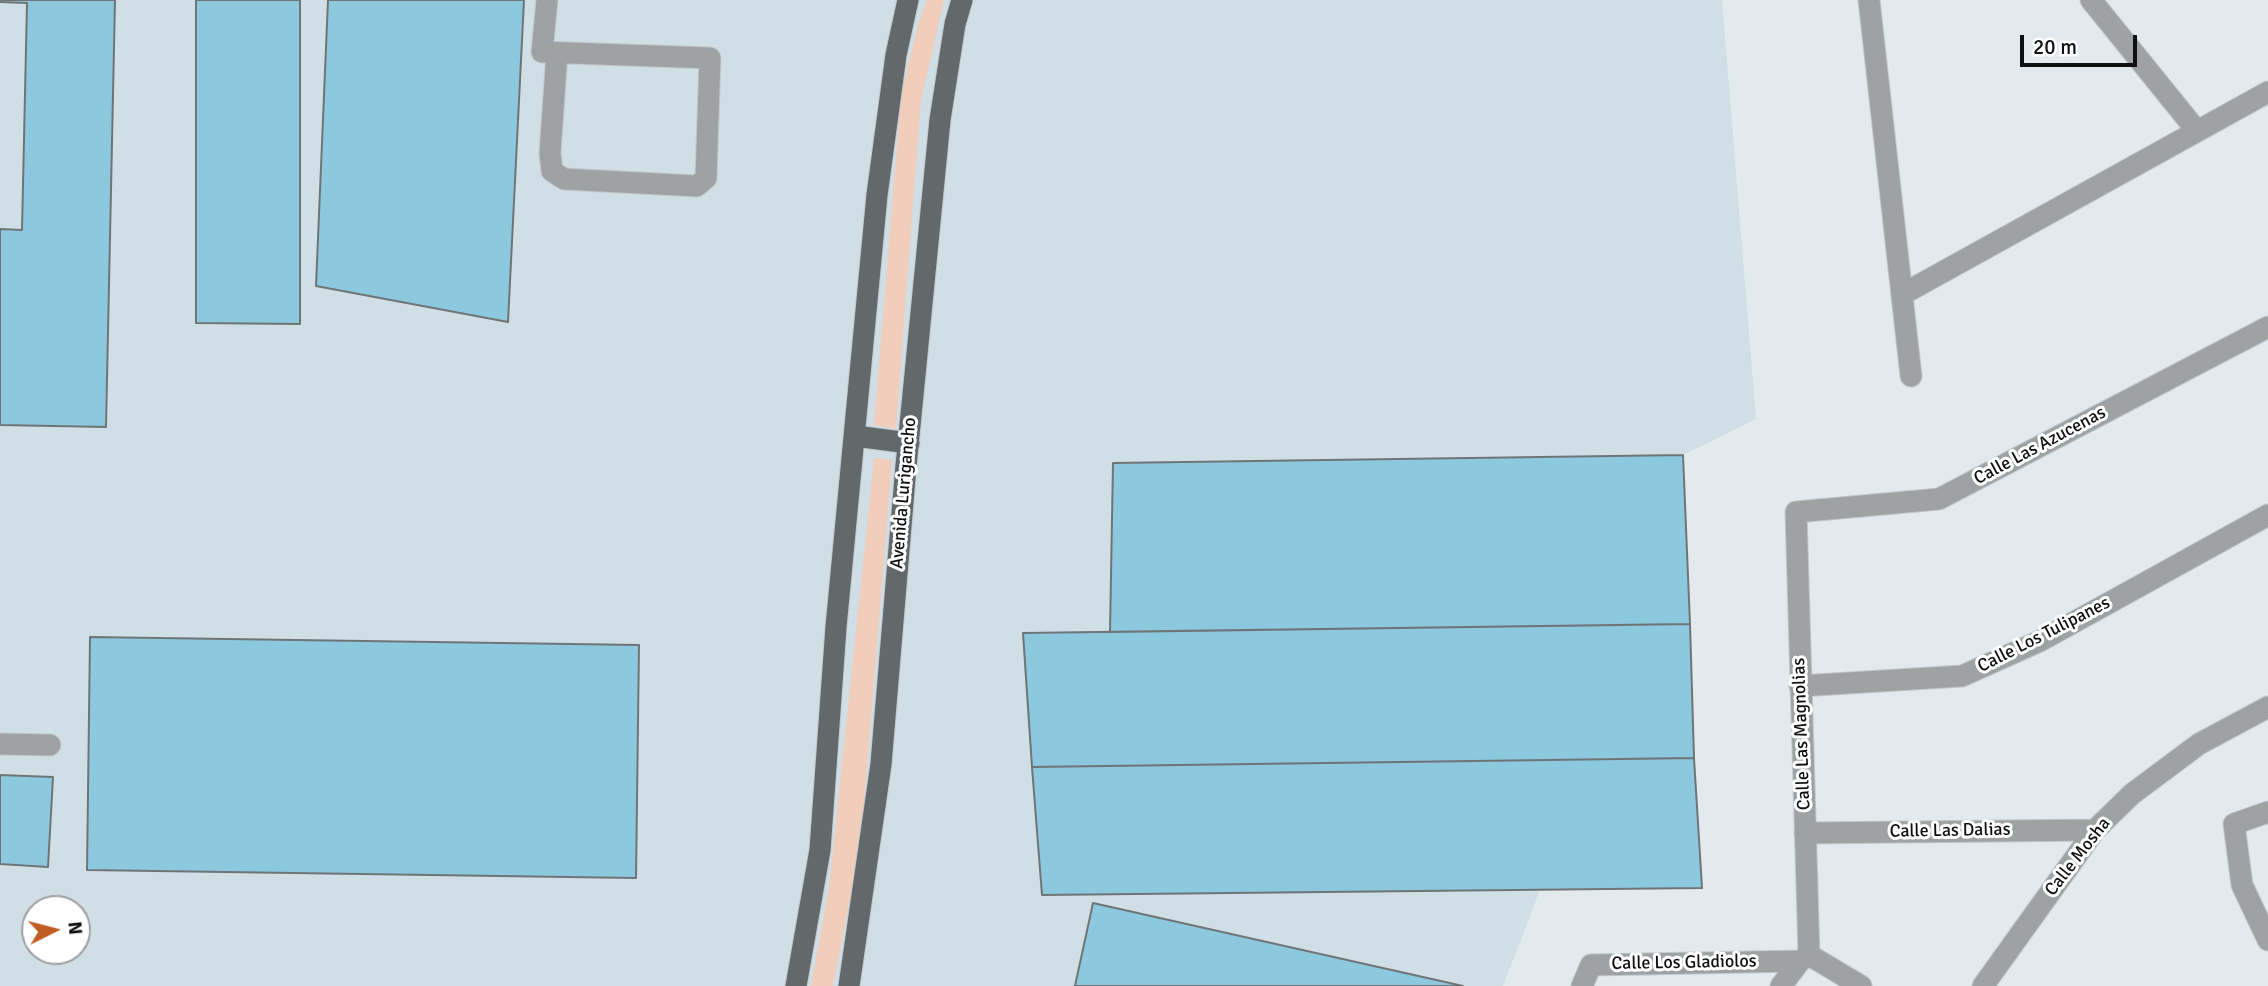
<!DOCTYPE html>
<html>
<head>
<meta charset="utf-8">
<style>
  body { margin:0 }
  #map { position:relative; width:2268px; height:986px; overflow:hidden; background:#e3eaed; font-family:Signika,sans-serif }
  canvas { display:block }
  .north { position:absolute; left:21px; top:895px; width:70px; height:70px; box-sizing:border-box; background:#fff; border:2px solid #9f9fa0; border-radius:50%; rotate:84deg; font-size:19px; font-weight:700; line-height:28px; text-align:center; color:#0e1011 }
  .north::after { content:''; display:block; margin:auto; width:24px; height:32px; background:#c05d24; clip-path:polygon(50% 0,100% 100%,50% 72%,0 100%) }
  .scale { position:absolute; left:2020px; top:35px; width:117px; height:32px; box-sizing:border-box; border:4px solid #0e1011; border-top:0; padding-left:9px; font-size:21px; line-height:24px; white-space:nowrap; color:#0e1011; -webkit-text-stroke:5px #fff; paint-order:stroke }
</style>
</head>
<body>
<div id="map">
<canvas width="2268" height="986"></canvas>
<div class="north">N</div>
<div class="scale">20 m</div>
</div>
<script>
const context = document.querySelector('canvas').getContext('2d');
context.lineJoin = 'round';
function fill(path, color) { context.fillStyle = color; context.fill(path, 'evenodd'); }
const poly = rows => new Path2D(rows.map(r => 'M' + r).join(''));
function trace(path, color, width, dash) { context.strokeStyle = color; context.lineWidth = width; context.lineCap = dash ? 'butt' : 'round'; context.setLineDash(dash || []); context.stroke(path); }
function write(font, color, halo, rows, align = 'center') {
  context.font = font + ' Signika,sans-serif'; context.lineWidth = 6; context.setLineDash([]); context.textBaseline = 'middle'; context.strokeStyle = halo; context.fillStyle = color; for (const [text, x, y, turn = 0] of rows) {
    context.save(); context.translate(x, y); context.rotate((+turn || 0) * Math.PI / 180); context.textAlign = isNaN(turn) ? turn : align; if (halo) context.strokeText(text, 0, 0); context.fillText(text, 0, 0); context.restore();
  }
}
fill(poly([
  [0,0,1722,0,1756,419,1683,455,1694,758,1702,888,1540,890,1503,986,0,986],
  [35,909,77,909,77,951,35,951]
]), '#d0dfe5');
fill(poly([
  [927,0,944,0,921,101,896,429,874,425,901,97,917,29],
  [874,458,892,460,864,805,854,877,833,986,811,986,829,888]
]), '#f1cdbc');
const building = poly([
  [0,0,115,0,106,427,0,425,0,229,22,230,27,3,0,2,0,0],
  [196,0,300,0,300,324,196,323,196,0],
  [328,0,524,0,508,322,316,286,328,0],
  [1683,455,1690,624,1110,632,1113,463,1683,455],
  [1690,624,1694,758,1032,767,1023,633,1690,624],
  [90,637,639,645,636,878,87,870,90,637],
  [1694,758,1702,888,1042,895,1032,767,1694,758],
  [0,775,53,777,48,867,0,864,0,775],
  [1093,903,1463,986,1075,986,1093,903]
]);
fill(building, '#8cc8de');
trace(building, '#6f7577', 2);
const minor = poly([
  [547,0,542,52,710,58,706,178,697,186,564,179,552,171,550,153,557,53],
  [1869,0,1911,376],
  [2091,0,2197,131],
  [1903,294,2268,92],
  [1800,686,1962,676,2040,641,2268,515],
  [0,744,50,745],
  [2268,812,2234,824,2242,885,2268,940],
  [1805,833,2095,830],
  [1809,955,1796,512,1939,499,2268,327],
  [1809,955,1861,986],
  [1582,986,1591,965,1800,961],
  [1781,986,1800,961,1807,956],
  [1983,986,2095,830,2132,794,2199,744,2268,707]
]);
const major = poly([
  [855,436,909,443],
  [796,986,820,850,836,627,877,195,896,55,908,0],
  [849,986,881,764,906,466,940,120,955,24,962,0]
]);
trace(minor, '#c1c7ca', 23);
trace(major, '#c1c7ca', 23);
trace(minor, '#9fa2a3', 21);
trace(major, '#63686a', 21);
write('18px', '#0e1011', '#fff', [
  ["Calle Las Azucenas",2040,446,-28],
  ["Avenida Lurigancho",904,493,-85],
  ["Calle Los Tulipanes",2044,635,-27],
  ["Calle Las Magnolias",1802,734,-92],
  ["Calle Las Dalias",1950,831,-1],
  ["Calle Mosha",2078,857,-52],
  ["Calle Los Gladiolos",1684,963,-1]
]);
</script>
</body>
</html>
